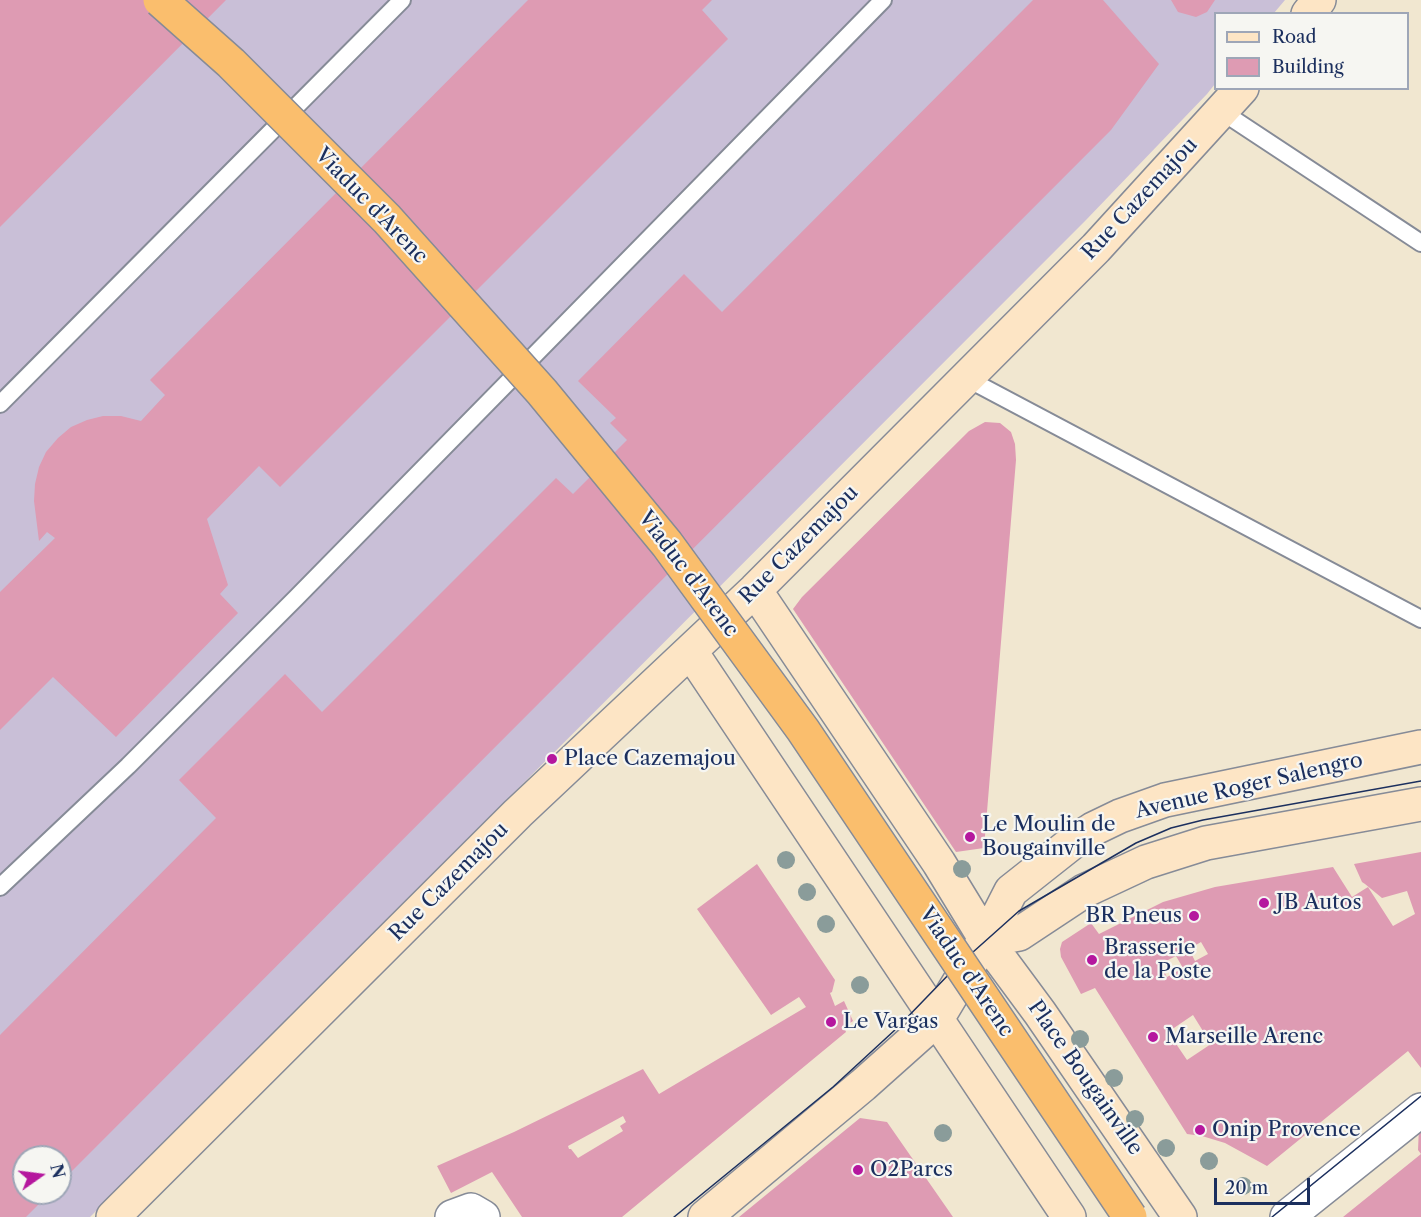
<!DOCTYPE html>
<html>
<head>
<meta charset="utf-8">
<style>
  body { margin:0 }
  #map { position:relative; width:1421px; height:1217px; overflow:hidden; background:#f1e7d0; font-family:"Libre Caslon Text",serif }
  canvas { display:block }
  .legend { position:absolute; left:1214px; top:12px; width:195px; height:78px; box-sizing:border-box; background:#f6f6f2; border:2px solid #9ea6b7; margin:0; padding:8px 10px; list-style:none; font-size:18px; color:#1b2f5e }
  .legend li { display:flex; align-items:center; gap:12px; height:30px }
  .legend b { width:30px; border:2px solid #9ea6b7 }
  .north { position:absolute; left:12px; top:1145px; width:60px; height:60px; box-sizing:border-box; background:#f6f6f2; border:2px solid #9ea6b7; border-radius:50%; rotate:76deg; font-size:16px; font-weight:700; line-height:24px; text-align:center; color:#1b2f5e }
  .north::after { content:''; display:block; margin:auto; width:21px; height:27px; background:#b5179e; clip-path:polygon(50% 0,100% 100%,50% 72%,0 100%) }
  .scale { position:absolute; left:1214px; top:1178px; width:96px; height:27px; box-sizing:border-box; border:3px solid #1b2f5e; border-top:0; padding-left:8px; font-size:18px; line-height:21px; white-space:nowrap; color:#1b2f5e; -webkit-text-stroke:4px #f6f6f2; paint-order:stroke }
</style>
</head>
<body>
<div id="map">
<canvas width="1421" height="1217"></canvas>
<ul class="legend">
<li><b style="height:8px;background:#fde5c5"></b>Road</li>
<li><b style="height:16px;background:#de9bb3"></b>Building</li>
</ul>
<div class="north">N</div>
<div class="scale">20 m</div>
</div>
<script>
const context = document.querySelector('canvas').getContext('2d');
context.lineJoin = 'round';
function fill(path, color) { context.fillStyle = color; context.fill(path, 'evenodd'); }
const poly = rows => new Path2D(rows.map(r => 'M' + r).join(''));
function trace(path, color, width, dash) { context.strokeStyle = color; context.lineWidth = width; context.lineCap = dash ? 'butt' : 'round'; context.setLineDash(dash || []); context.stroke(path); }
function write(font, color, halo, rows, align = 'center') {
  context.font = font + ' "Libre Caslon Text",serif'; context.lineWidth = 4.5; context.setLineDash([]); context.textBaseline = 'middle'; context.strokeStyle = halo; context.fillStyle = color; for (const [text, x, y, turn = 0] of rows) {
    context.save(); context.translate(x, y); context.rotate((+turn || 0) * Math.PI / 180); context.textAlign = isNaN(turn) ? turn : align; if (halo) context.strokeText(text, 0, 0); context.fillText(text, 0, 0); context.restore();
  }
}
fill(poly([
  [0,0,1285,0,1274,13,1216,14,1215,84,1207,94,1086,220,90,1217,0,1217],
  [24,1157,60,1157,60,1193,24,1193]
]), '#c9bfd7');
fill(poly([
  [0,0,226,0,0,227],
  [528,0,712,0,702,10,728,39,280,487,259,466,207,519,228,585,220,594,238,613,116,737,53,677,0,730,0,592,55,538,47,532,39,541,34,501,35,484,39,467,46,452,58,438,71,427,87,420,103,416,121,416,141,421,165,395,150,380],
  [1033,0,1103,0,1159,64,1111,130,60,1183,60,1157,24,1157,24,1193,50,1193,26,1217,0,1217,0,1035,216,818,179,780,285,674,322,712,556,478,573,494,627,440,610,423,616,418,578,381,684,274,722,312],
  [1171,0,1215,0,1207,12,1196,17,1178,12],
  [985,422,1000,423,1011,432,1015,444,1016,460,984,848,956,852,793,609,802,597,969,431],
  [1421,852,1421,1068,1408,1051,1267,1166,1225,1143,1202,1136,1187,1134,1095,988,1081,994,1061,957,1060,949,1062,942,1091,923,1099,934,1163,902,1215,887,1333,867,1352,897,1368,887,1393,926,1415,914,1407,891,1382,898,1365,884,1362,882,1354,864],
  [1201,942,1208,954,1195,961,1189,949],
  [1176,956,1183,968,1167,977,1160,964],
  [1193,1015,1211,1044,1187,1060,1168,1032],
  [757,864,835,980,832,992,830,993,835,1006,844,1001,853,1021,844,1027,846,1032,622,1217,522,1217,492,1172,451,1193,437,1166,514,1132,643,1069,659,1094,806,1007,799,997,771,1015,697,909],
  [623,1116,626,1122,620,1126,623,1131,578,1158,571,1149,569,1149,568,1146],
  [860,1118,887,1122,953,1217,739,1217],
  [1419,1127,1421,1127,1421,1154,1418,1150],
  [1421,1154,1421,1217,1343,1217]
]), '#de9bb3');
const lane = poly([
  [1221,111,1421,243],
  [966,378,1421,619],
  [0,404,402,0],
  [0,887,128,766,296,598,883,0]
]);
const street = poly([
  [452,1217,471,1210,483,1217],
  [1287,1217,1421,1110]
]);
const secondary = poly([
  [1308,14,1319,0],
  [755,590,939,863,986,940,1040,1013,1180,1217],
  [691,652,1069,1217],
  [986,940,1019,934,1084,891,1146,862,1206,843,1421,804],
  [113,1217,518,813,755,590,1096,248,1242,88],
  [705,1217,863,1085,937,1019,982,944,986,940,1011,891,1073,842,1093,829,1120,816,1165,800,1421,747]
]);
trace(lane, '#868b97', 20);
trace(street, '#868b97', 36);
trace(secondary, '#868b97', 36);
trace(lane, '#fff', 16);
trace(street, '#fff', 33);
trace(secondary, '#fde5c5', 33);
trace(poly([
  [674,1217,833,1087,896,1029,954,969,1019,911,1136,843,1171,828,1203,820,1421,781],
  [1272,1217,1421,1096]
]), '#1b2f5e', 1.5);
const highwayBridge = poly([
  [160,0,231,63,387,219,542,392,667,544,803,730,1130,1217]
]);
trace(highwayBridge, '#868b97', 36, []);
trace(highwayBridge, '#fabe6d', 33);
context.fillStyle = '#8a9c9a';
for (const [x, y] of [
  [786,860],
  [962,869],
  [807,892],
  [826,924],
  [860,985],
  [1080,1039],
  [1114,1078],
  [1135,1119],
  [943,1133],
  [1166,1148],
  [1209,1161],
  [1243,1186]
]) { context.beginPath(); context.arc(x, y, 9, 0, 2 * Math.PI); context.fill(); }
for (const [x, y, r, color] of [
  [552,759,6,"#b5179e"],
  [970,837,6,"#b5179e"],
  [1264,903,6,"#b5179e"],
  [1194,916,6,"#b5179e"],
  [1092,960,6,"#b5179e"],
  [831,1022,6,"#b5179e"],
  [1153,1037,6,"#b5179e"],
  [1200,1130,6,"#b5179e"],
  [858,1170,6,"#b5179e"]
]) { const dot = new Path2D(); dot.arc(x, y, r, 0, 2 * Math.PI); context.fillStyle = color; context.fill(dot); trace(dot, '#f6f6f2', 2); }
write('21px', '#1b2f5e', '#f6f6f2', [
  ["Rue Cazemajou",1140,199,-47],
  ["Viaduc d'Arenc",371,206,46],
  ["Rue Cazemajou",799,545,-45],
  ["Viaduc d'Arenc",688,574,53],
  ["Avenue Roger Salengro",1249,786,-13],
  ["Rue Cazemajou",449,882,-45],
  ["Viaduc d'Arenc",966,972,56],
  ["Place Bougainville",1085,1078,55]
]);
write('21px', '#1b2f5e', '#f6f6f2', [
  ["Place Cazemajou",564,759],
  ["Le Moulin de",982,825],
  ["Bougainville",982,849],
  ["JB Autos",1276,903],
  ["BR Pneus",1182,916,"right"],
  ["Brasserie",1104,948],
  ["de la Poste",1104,972],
  ["Le Vargas",843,1022],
  ["Marseille Arenc",1165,1037],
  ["Onip Provence",1212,1130],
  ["O2Parcs",870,1170]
], 'left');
</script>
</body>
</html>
